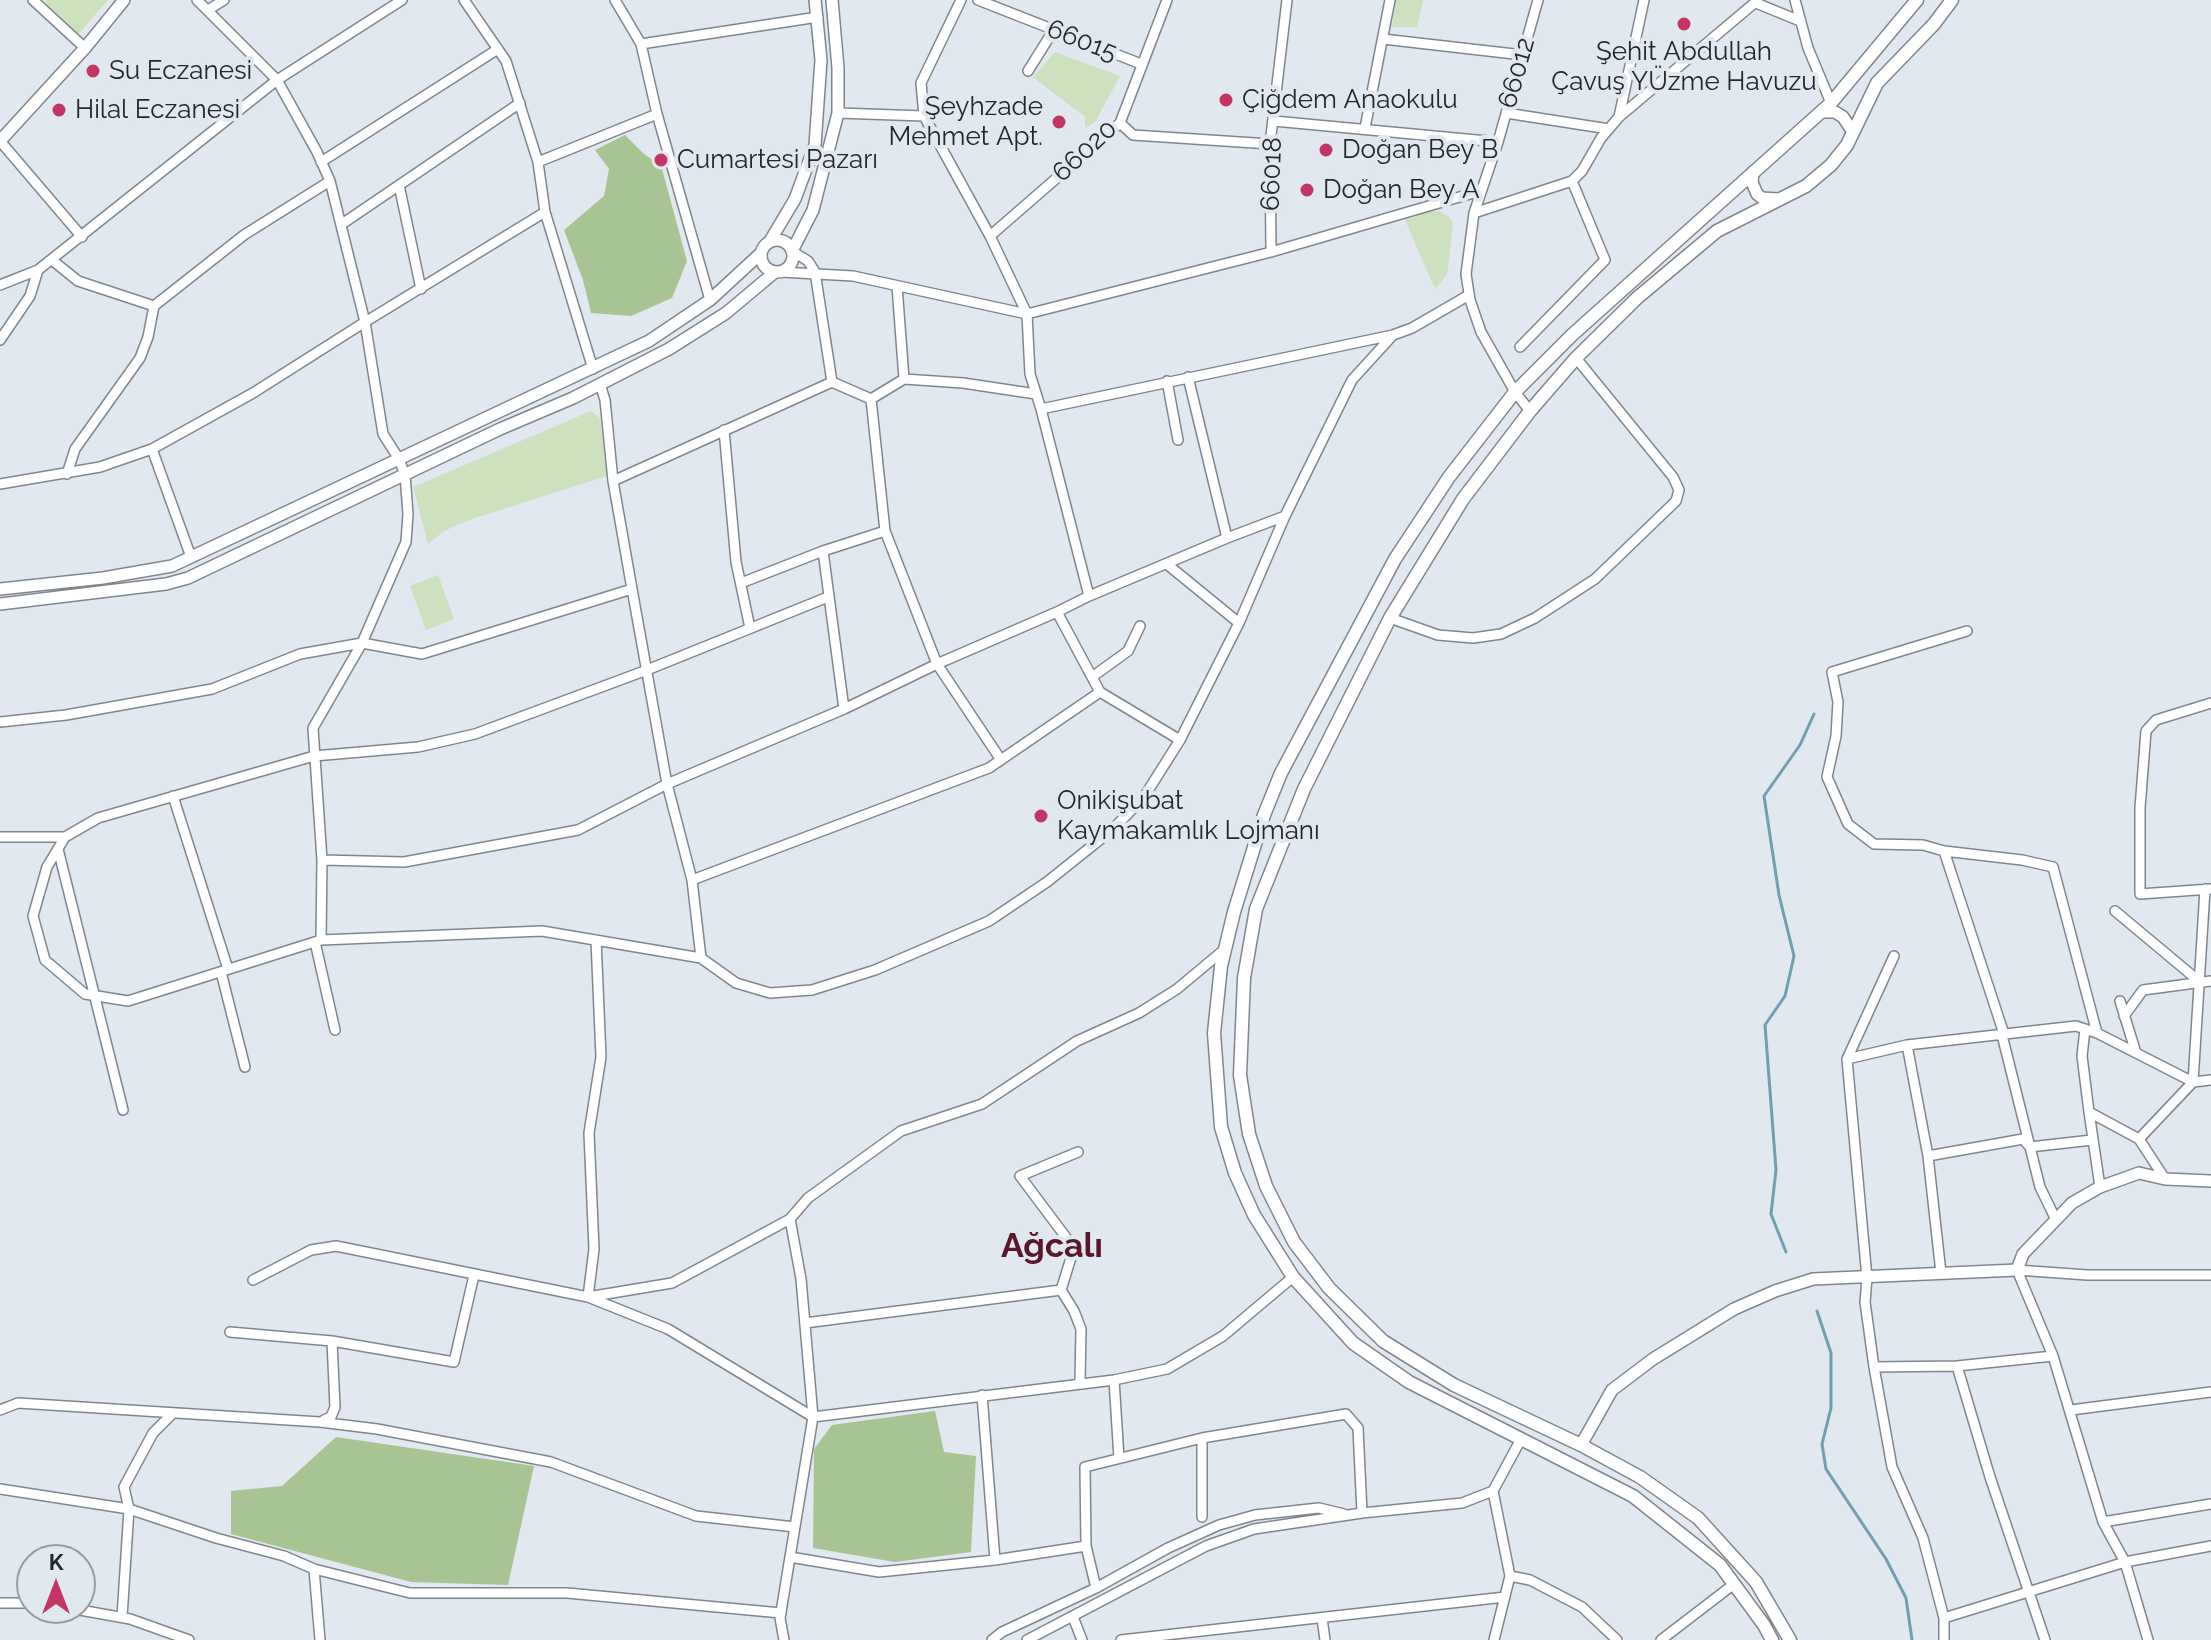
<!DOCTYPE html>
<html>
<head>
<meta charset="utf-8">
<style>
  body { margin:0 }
  #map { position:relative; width:2211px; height:1640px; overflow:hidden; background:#e1e8f0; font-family:Raleway,sans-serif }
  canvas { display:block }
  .north { position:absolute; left:16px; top:1544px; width:80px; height:80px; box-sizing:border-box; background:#e1e8f0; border:2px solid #969ba1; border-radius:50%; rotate:0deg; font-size:22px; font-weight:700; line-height:32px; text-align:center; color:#25282a }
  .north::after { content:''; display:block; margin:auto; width:28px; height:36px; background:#c23564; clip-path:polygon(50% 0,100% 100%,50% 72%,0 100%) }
</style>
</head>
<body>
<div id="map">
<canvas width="2211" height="1640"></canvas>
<div class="north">K</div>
</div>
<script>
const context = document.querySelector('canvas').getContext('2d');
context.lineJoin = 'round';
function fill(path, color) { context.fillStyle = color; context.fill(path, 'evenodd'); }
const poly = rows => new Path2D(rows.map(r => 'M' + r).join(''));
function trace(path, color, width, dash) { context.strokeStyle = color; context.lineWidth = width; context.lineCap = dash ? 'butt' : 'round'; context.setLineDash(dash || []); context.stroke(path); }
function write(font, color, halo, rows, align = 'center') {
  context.font = font + ' Raleway,sans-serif'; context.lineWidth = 8; context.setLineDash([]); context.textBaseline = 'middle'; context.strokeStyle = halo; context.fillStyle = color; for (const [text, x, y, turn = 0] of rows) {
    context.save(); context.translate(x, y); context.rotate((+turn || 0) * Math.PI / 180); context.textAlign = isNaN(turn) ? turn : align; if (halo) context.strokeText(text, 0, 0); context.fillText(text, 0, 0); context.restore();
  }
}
fill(poly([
  [47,0,108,0,77,36,44,3],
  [1396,0,1423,0,1417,27,1392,27],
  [1055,52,1120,76,1095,122,1085,128,1085,117,1033,77],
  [1432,211,1441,212,1451,219,1453,225,1447,275,1435,289,1405,220],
  [591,411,600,418,607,476,469,520,444,531,428,544,413,487],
  [438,575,454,619,426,630,410,586]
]), '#cde1bf');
fill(poly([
  [625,135,645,155,661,165,687,261,672,298,631,316,591,313,583,280,564,230,604,196,609,169,595,150],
  [935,1411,944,1452,976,1456,971,1552,895,1562,813,1548,814,1449,832,1425],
  [336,1437,534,1466,508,1585,411,1582,231,1534,231,1491,282,1486]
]), '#a8c492');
trace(poly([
  [1786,1252,1771,1214,1776,1170,1765,1025,1785,996,1794,956,1779,895,1764,796,1800,745,1814,714],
  [1817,1311,1831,1353,1831,1408,1822,1444,1826,1469,1886,1559,1906,1598,1912,1640]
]), '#719fb2', 3);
const minor = poly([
  [33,0,85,48],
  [197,0,277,80,402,0],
  [464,0,506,61,538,162,545,212,593,369],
  [615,0,641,44,657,114,710,300],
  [961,0,921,83,924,116,990,236,1027,314,1030,374,1041,409],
  [978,0,1141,64],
  [1795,0,1808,48,1831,103],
  [1756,3,1800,21],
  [208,10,224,0],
  [1383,39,1523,55],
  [641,44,818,17],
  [1028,71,1053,31],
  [838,113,924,116],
  [1506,113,1609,129],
  [1619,117,1644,0],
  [1274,121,1498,142],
  [1120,123,1133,135,1270,144],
  [1365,128,1390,0],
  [0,141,82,237],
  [321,162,498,49],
  [538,162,657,114],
  [399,185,421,289],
  [1474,213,1572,181,1582,171,1601,138,1619,117,1758,0],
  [342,224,520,103],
  [990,236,1120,123,1167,0],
  [792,251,808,261,815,272,832,382,871,399,885,531,823,551,844,709],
  [1271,252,1270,144,1287,0],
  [52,260,78,281,154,306,244,235,330,181],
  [781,272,853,276,1027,314,1271,252,1480,191],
  [0,285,38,270,277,80,317,152,330,181,365,322,545,212],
  [0,340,30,296,38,270],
  [1520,347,1605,260,1572,181],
  [904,379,963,383,1036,394],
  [1167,381,1178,440],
  [600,384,605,400,613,481],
  [871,399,904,379,897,286],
  [1530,411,1515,392,1481,332,1470,300,1466,274,1474,213,1498,142,1538,0],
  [724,430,736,562,750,628],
  [152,449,191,557],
  [67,474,75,449,140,358,148,337,154,306],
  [0,484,100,467,152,449,253,393,365,322,383,434,399,459,405,475,408,514,406,542,362,643,300,654,212,689,66,715,0,722],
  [885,531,937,664,1001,760],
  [1227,538,1285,516],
  [1168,565,1239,623],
  [741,583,823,551],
  [632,589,667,784,692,880,989,768,1100,692,1057,612],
  [1089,596,1227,538,1188,377],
  [1390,618,1438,635,1473,638,1501,634,1535,618,1595,579,1676,501,1679,490,1673,477,1576,358],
  [1967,631,1832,672,1838,702,1836,736,1827,777,1848,824,1874,844,1923,845,1944,851,2022,860,2053,867,2097,1033],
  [1092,677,1128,651,1140,626],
  [1100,692,1180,740],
  [2211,703,2156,720,2146,731,2140,808,2140,894,2211,889],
  [173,796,228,969],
  [0,837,65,837],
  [58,849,123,1110],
  [1944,851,2004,1034],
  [322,860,404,862,578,830,667,784,844,709,937,664,1057,612,1089,596,1041,409,1393,335,1412,328,1469,295],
  [692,880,701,958,542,931,321,940,128,1001,85,994,45,960,33,916,47,867,65,837,98,818,314,756,418,747,475,734,647,670,828,597],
  [2115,911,2200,982],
  [321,940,322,860,313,728,362,643,422,654,632,589,613,481,832,382],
  [596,940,601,1057,589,1133,594,1249,588,1297,672,1283,790,1219,808,1198,901,1131,982,1104,1077,1041,1139,1013,1177,989,1225,949],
  [315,942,335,1030],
  [1894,956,1847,1059,1867,1278,1865,1302,1874,1367,1892,1467,1923,1538,1944,1618,1944,1640],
  [701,958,736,983,770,993,812,990,875,970,989,921,1047,882,1112,830,1144,797,1180,740,1239,623,1285,516,1352,380,1393,335],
  [221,972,245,1067],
  [2120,1001,2136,1053],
  [2124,1016,2143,990,2211,981],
  [2085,1029,2082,1056,2089,1112,2139,1139],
  [2002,1035,2040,1187,2056,1220],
  [1907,1045,1928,1156,1941,1273],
  [1847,1059,1907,1045,2076,1026,2097,1033,2193,1082,2211,1080],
  [2089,1112,2100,1187],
  [1078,1152,1020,1176,1074,1248,1061,1290,1074,1311,1081,1329,1080,1383],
  [1928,1156,2023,1139,2030,1147,2092,1140],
  [2165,1179,2139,1139,2193,1082,2205,889],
  [253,1280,311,1250,336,1246,588,1297,668,1329,813,1417,1114,1380,1167,1369,1223,1336,1293,1277],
  [805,1323,1061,1290],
  [230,1332,332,1341,454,1362,474,1275],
  [1957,1366,1990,1477,2045,1640],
  [1874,1367,1957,1366,2053,1356],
  [1114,1380,1119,1458],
  [982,1395,995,1560],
  [0,1410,18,1403,320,1422,377,1429,551,1462,696,1516,795,1527],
  [2071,1410,2211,1392],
  [324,1420,331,1417,335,1407,332,1341],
  [0,1489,129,1509,216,1538,284,1556,314,1569,410,1593,567,1593,781,1613],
  [1493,1491,1510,1576,1494,1640],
  [1202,1517,1202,1438],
  [2103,1522,2211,1504],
  [790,1557,879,1572,995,1560,1086,1546],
  [314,1569,320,1640],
  [1510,1576,1530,1580,1582,1607,1617,1640],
  [1096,1588,1086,1546,1085,1467,1202,1438,1346,1414,1358,1428,1362,1513],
  [0,1603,32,1603],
  [69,1608,130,1619,189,1640],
  [122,1617,129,1509,124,1487,153,1433,172,1414],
  [1073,1617,1082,1640],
  [1322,1618,1325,1640],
  [1944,1618,2125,1562,2211,1546],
  [784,1640,780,1618,813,1417,801,1279,790,1219],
  [992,1640,1002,1632,1096,1588,1168,1548,1219,1525,1255,1515,1319,1508,1344,1514],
  [1027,1640,1206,1546,1254,1529,1362,1513,1462,1503,1493,1491,1521,1439],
  [1121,1640,1505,1597],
  [1661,1640,1734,1584],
  [2148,1640,2125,1562,2103,1522,2053,1356,2017,1270,2087,1275,2211,1275]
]);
const tertiary = poly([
  [1821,112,1835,112,1843,117,1853,132],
  [0,141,85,48,124,0],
  [1753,172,1752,182,1757,194,1762,198,1779,199],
  '761 256a16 16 0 1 1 32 0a16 16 0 1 1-32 0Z',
  [770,241,795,199,815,145,821,60,815,0],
  [792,251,813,210,838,113,838,68,832,0],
  [0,589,103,578,172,566,649,341,710,300,761,253],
  [0,604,166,584,188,578,500,429,573,398,669,349,726,313,775,272],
  [1581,1445,1612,1390,1653,1359,1734,1309,1775,1291,1813,1279,2017,1270,2023,1254,2072,1203,2100,1187,2139,1173,2165,1179,2211,1181]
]);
const secondary = poly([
  [1772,1640,1764,1625,1720,1565,1633,1496,1409,1382,1353,1343,1293,1277,1254,1215,1235,1173,1221,1127,1214,1033,1221,966,1234,912,1264,815,1281,773,1395,559,1449,477,1515,392,1572,335,1831,103,1917,0],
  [1790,1640,1756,1582,1698,1518,1640,1477,1581,1445,1454,1385,1383,1341,1329,1288,1294,1242,1266,1186,1249,1134,1240,1075,1244,978,1256,909,1304,789,1390,618,1463,499,1530,411,1576,358,1637,298,1717,231,1806,186,1831,165,1847,145,1877,83,1934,24,1952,0]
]);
trace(minor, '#7f868c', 12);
trace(tertiary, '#7f868c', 14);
trace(secondary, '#7f868c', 15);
trace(minor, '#fff', 9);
trace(tertiary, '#fff', 11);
trace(secondary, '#fff', 12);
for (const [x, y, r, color] of [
  [1684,24,8,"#c23564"],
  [93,71,8,"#c23564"],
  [1226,100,8,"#c23564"],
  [59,110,8,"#c23564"],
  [1059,122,8,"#c23564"],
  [1326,150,8,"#c23564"],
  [661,160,8,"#c23564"],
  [1307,190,8,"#c23564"],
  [1041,816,8,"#c23564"]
]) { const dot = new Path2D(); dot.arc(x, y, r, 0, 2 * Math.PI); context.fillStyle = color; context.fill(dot); trace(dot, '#e1e8f0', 3); }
write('26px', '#25282a', '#e1e8f0', [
  ["66015",1082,41,21],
  ["66012",1517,73,-74],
  ["66020",1085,151,-43],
  ["66018",1272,174,-88]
]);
write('26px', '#25282a', '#e1e8f0', [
  ["Şehit Abdullah",1684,52,"center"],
  ["Çavuş YÜzme Havuzu",1684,82,"center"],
  ["Su Eczanesi",109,71],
  ["Çiğdem Anaokulu",1242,100],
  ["Şeyhzade",1043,107,"right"],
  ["Mehmet Apt.",1043,137,"right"],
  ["Hilal Eczanesi",75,110],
  ["Doğan Bey B",1342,150],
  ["Cumartesi Pazarı",677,160],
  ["Doğan Bey A",1323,190],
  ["Onikişubat",1057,801],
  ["Kaymakamlık Lojmanı",1057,831]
], 'left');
write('bold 34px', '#5a162b', '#e1e8f0', [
  ["Ağcalı",1052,1247]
]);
</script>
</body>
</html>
